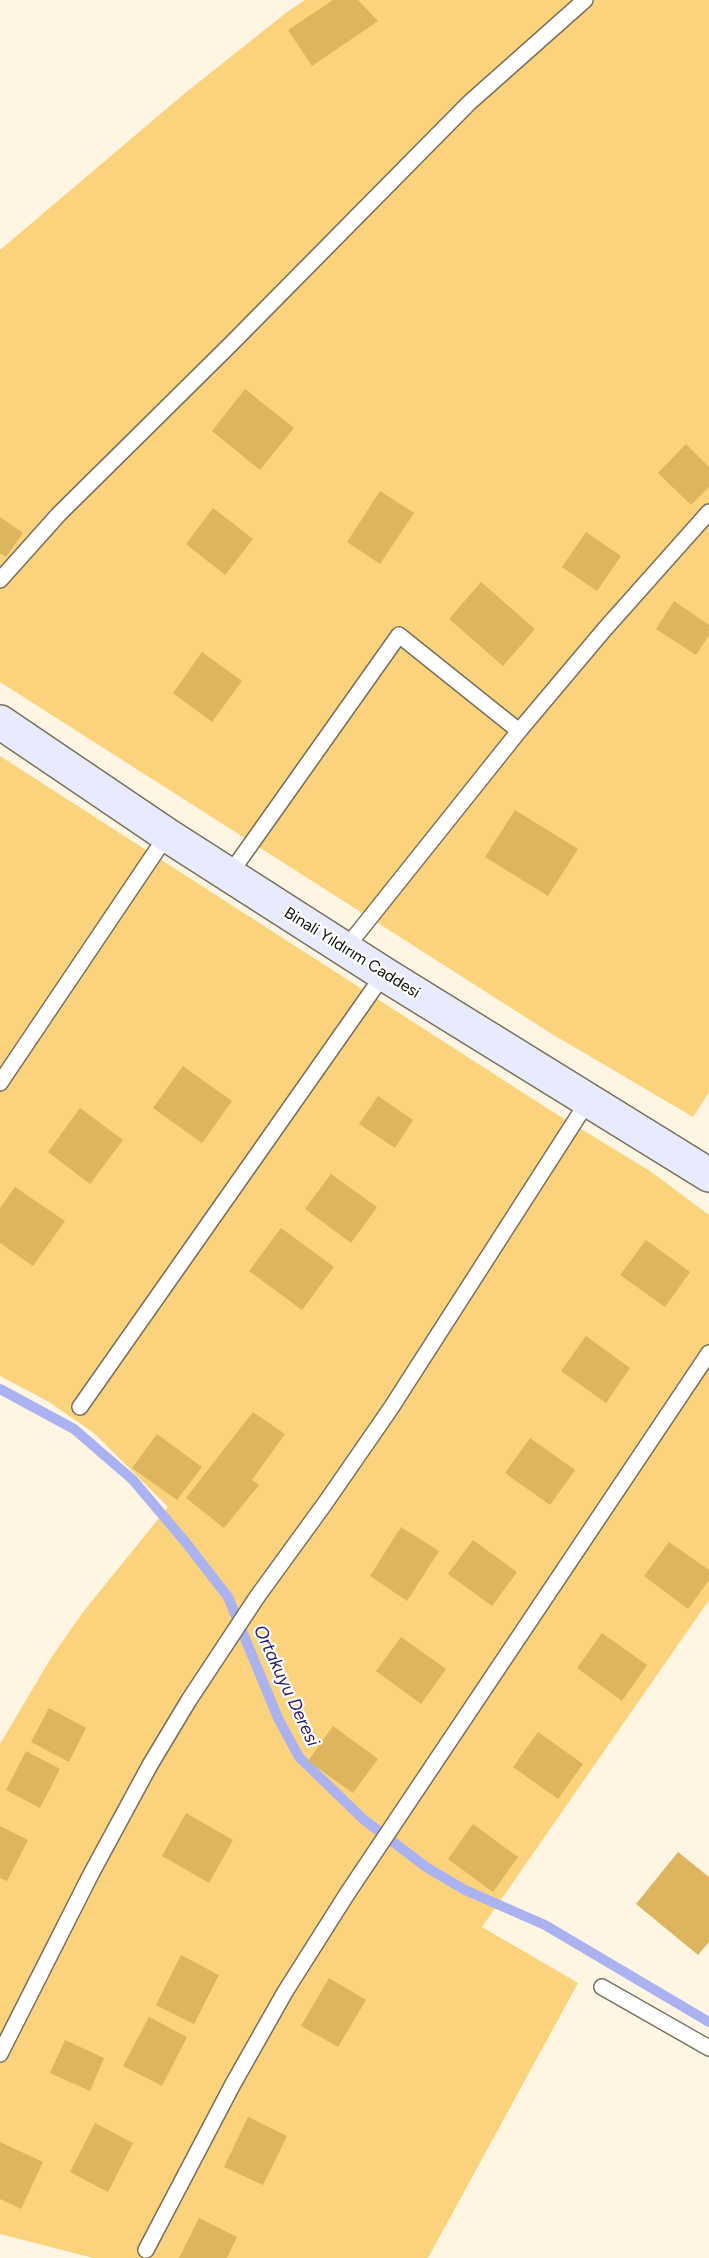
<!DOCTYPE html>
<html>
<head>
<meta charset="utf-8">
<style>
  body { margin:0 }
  canvas { display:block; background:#fef5e3 }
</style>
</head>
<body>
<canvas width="709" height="2258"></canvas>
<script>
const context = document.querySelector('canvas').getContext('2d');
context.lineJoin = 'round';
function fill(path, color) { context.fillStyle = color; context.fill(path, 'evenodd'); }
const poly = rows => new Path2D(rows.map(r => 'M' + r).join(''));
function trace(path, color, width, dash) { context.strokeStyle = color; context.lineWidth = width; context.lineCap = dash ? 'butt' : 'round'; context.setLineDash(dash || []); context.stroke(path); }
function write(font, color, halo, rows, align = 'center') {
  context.font = font + ' Figtree,sans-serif'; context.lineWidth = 4.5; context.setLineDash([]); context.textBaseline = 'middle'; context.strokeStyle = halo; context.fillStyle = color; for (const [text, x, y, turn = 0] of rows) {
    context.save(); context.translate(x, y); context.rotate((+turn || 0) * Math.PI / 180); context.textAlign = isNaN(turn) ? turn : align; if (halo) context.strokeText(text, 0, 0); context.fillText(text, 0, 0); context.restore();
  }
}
fill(poly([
  [305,0,709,0,709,1092,693,1117,552,1034,0,682,0,250,184,94,287,12],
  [0,756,553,1112,650,1171,709,1215,709,1600,482,1927,578,1983,428,2258,93,2258,0,2234,0,1744,51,1658,83,1612,168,1507,94,1433,49,1402,0,1376]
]), '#fad37c');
trace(poly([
  [0,1389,74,1429,133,1480,187,1544,228,1597,278,1718,299,1757,363,1819,426,1867,465,1890,545,1925,709,2022]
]), '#aab2f2', 10);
fill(poly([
  [333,0,358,0,378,21,312,66,288,30],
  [245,389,294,428,260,470,212,431],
  [686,444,709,467,709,487,691,505,658,473],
  [380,491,414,513,380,564,347,542],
  [213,508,253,539,225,575,186,544],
  [0,517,23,533,6,557,0,553],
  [586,532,621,556,597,591,562,567],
  [481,582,535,629,503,666,449,619],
  [674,601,709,625,709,635,696,655,656,629],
  [202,652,242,681,212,722,173,693],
  [515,810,578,849,548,896,485,857],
  [183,1066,232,1101,202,1143,153,1108],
  [378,1096,413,1120,395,1148,359,1124],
  [80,1108,123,1140,90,1184,48,1152],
  [331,1174,377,1207,351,1243,305,1209],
  [15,1187,65,1221,33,1266,0,1243,0,1208],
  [281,1228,334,1267,302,1310,249,1271],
  [646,1240,690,1272,665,1307,620,1275],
  [586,1336,630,1368,606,1403,561,1371],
  [253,1412,285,1434,252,1480,259,1485,224,1528,186,1498],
  [157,1434,202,1467,177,1500,132,1468],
  [530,1438,575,1470,550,1505,505,1473],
  [401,1527,439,1551,407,1601,370,1576],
  [473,1540,517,1572,492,1606,448,1574],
  [669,1542,709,1570,709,1580,688,1609,644,1576],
  [602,1633,647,1665,622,1701,577,1668],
  [401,1637,446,1669,421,1704,376,1671],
  [49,1708,86,1728,69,1762,31,1742],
  [333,1726,378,1759,353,1793,308,1761],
  [538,1732,583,1764,558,1799,513,1767],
  [26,1751,60,1769,40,1808,6,1790],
  [186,1813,233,1840,209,1883,162,1856],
  [473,1824,518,1857,493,1892,448,1859],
  [0,1826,28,1840,7,1881,0,1878],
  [678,1852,709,1877,709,1942,698,1955,636,1904],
  [181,1955,219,1975,194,2024,156,2005],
  [329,1978,366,2000,338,2047,301,2026],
  [149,2017,187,2037,162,2086,123,2066],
  [65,2040,104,2058,90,2091,50,2073],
  [248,2117,287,2136,263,2185,224,2167],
  [95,2123,133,2143,108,2192,70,2172],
  [0,2142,43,2162,21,2209,0,2199],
  [199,2218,237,2237,227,2258,179,2258]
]), '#dcb55e');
const lane = poly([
  [0,580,59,514,231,344,469,103,585,0],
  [229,875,399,635,519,731],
  [345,949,519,731,604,630,709,512],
  [0,1083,167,835],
  [80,1407,384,974],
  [602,1987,709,2048],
  [0,2054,91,1874,150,1765,189,1700,257,1597,326,1502,391,1408,588,1101],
  [146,2250,233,2084,285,1992,347,1894,709,1353]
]);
const secondary = poly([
  [0,722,167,835,384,974,709,1175]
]);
trace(lane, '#786f5c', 18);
trace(secondary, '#786f5c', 36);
trace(lane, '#fff', 15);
trace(secondary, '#e8ebfe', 33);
write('16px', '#131008', '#fff', [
  ["Binali Yıldırım Caddesi",352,953,32]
]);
write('italic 18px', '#241973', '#fff', [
  ["Ortakuyu Deresi",286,1686,65]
]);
</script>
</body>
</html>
